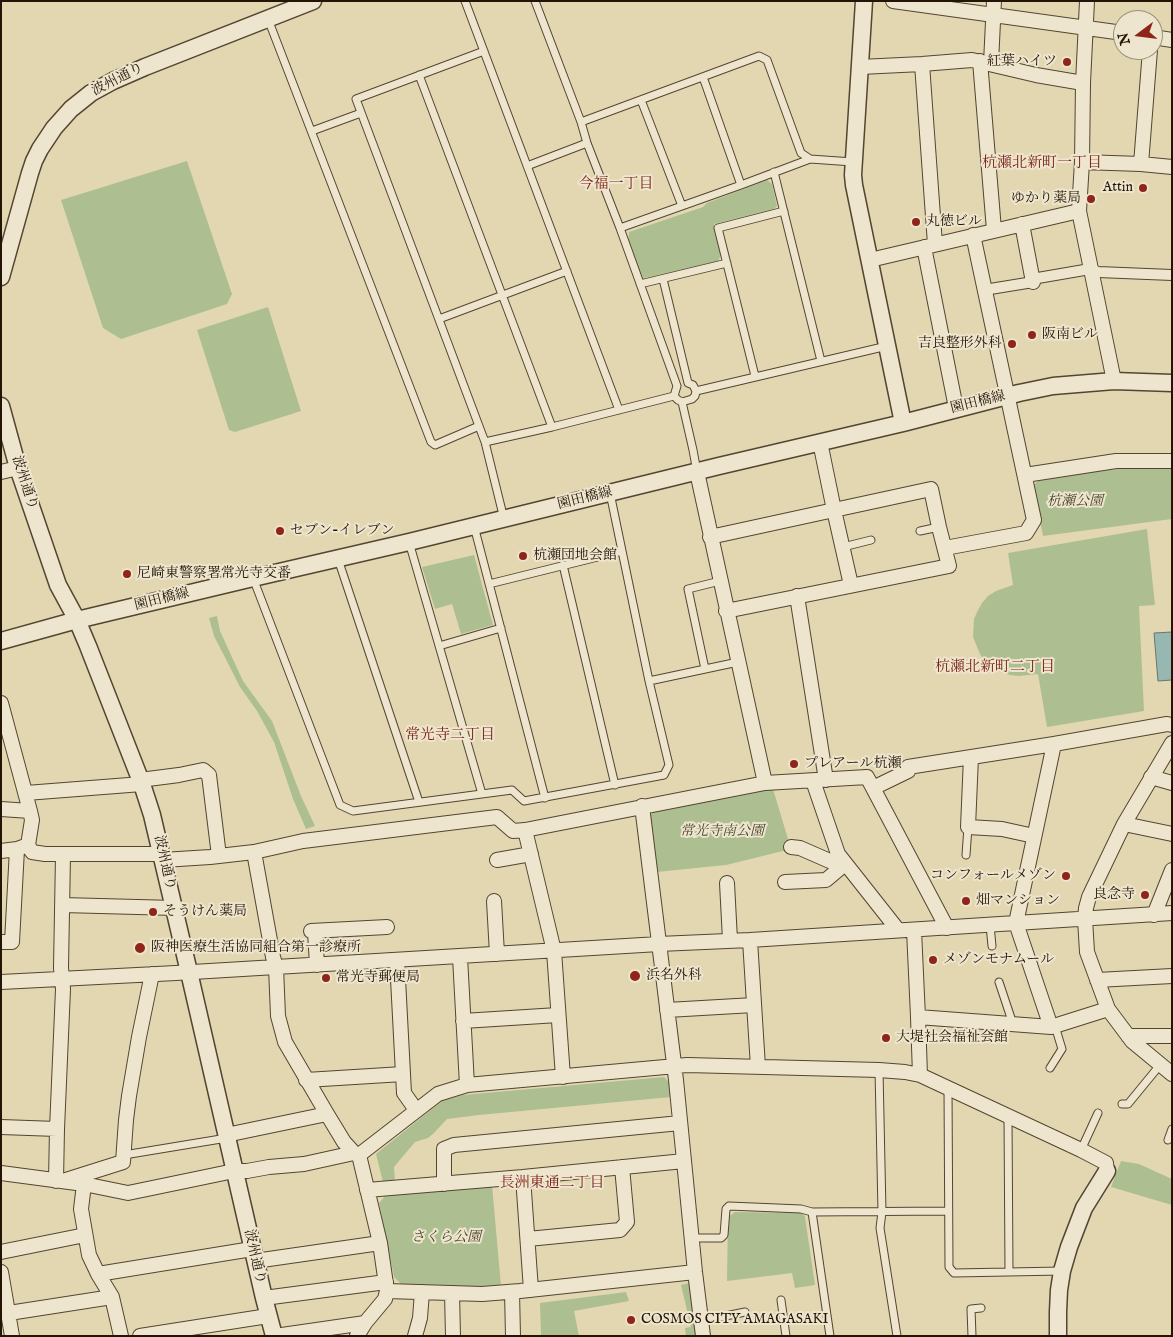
<!DOCTYPE html>
<html>
<head>
<meta charset="utf-8">
<style>
  body { margin:0 }
  #map { position:relative; width:1173px; height:1337px; overflow:hidden; background:#e3d7b2; font-family:"IM FELL English",serif }
  canvas { display:block }
  .frame { position:absolute; inset:0; border:2px solid #241406; pointer-events:none }
  .north { position:absolute; left:1113px; top:10px; width:50px; height:50px; box-sizing:border-box; background:#ede5cd; border:1px solid #9d917d; border-radius:50%; rotate:255deg; font-size:14px; font-weight:700; line-height:20px; text-align:center; color:#241406 }
  .north::after { content:''; display:block; margin:auto; width:18px; height:22px; background:#8f2418; clip-path:polygon(50% 0,100% 100%,50% 72%,0 100%) }
</style>
</head>
<body>
<div id="map">
<canvas width="1173" height="1337"></canvas>
<div class="frame"></div>
<div class="north">N</div>
</div>
<script>
const context = document.querySelector('canvas').getContext('2d');
context.lineJoin = 'round';
function fill(path, color) { context.fillStyle = color; context.fill(path, 'evenodd'); }
const poly = rows => new Path2D(rows.map(r => 'M' + r).join(''));
function trace(path, color, width, dash) { context.strokeStyle = color; context.lineWidth = width; context.lineCap = dash ? 'butt' : 'round'; context.setLineDash(dash || []); context.stroke(path); }
function write(font, color, halo, rows, align = 'center') {
  context.font = font + ' "IM FELL English","Noto Serif JP",serif'; context.lineWidth = 4; context.setLineDash([]); context.textBaseline = 'middle'; context.strokeStyle = halo; context.fillStyle = color; for (const [text, x, y, turn = 0] of rows) {
    context.save(); context.translate(x, y); context.rotate((+turn || 0) * Math.PI / 180); context.textAlign = isNaN(turn) ? turn : align; if (halo) context.strokeText(text, 0, 0); context.fillText(text, 0, 0); context.restore();
  }
}
fill(poly([
  [187,161,232,294,227,304,121,339,103,328,61,200],
  [767,180,772,184,777,206,774,209,714,224,721,255,718,261,644,278,640,277,628,243,629,232,703,207,707,203],
  [268,307,301,411,235,432,229,430,197,330],
  [1137,467,1172,468,1172,519,1043,536,1033,486,1039,479,1069,474],
  [1147,529,1155,605,1139,606,1144,711,1047,727,1038,674,1019,676,1010,675,1001,672,993,668,985,662,980,654,973,637,974,619,978,610,982,603,988,596,996,591,1013,585,1008,553],
  [474,555,493,625,461,634,452,604,435,609,422,567],
  [217,616,220,631,243,681,272,721,301,796,315,826,306,829,293,799,274,742,257,711,240,687,214,636,209,618],
  [773,789,791,849,726,865,657,872,650,816,655,809],
  [664,1077,669,1082,671,1097,479,1115,447,1119,434,1133,428,1138,415,1142,394,1167,395,1181,383,1182,376,1154,442,1101,463,1095],
  [1121,1161,1139,1164,1172,1179,1172,1205,1111,1187],
  [492,1185,501,1286,481,1287,402,1285,394,1277,379,1203,386,1195],
  [735,1212,802,1213,805,1217,815,1285,795,1288,792,1273,727,1281,728,1217],
  [689,1283,692,1286,699,1336,686,1336,685,1328,691,1327,681,1285],
  [626,1292,629,1301,574,1311,579,1336,541,1336,540,1303]
]), '#adbf91');
const water = poly([
  [1172,632,1172,680,1158,681,1154,633,1172,632]
]);
fill(water, '#96b8b1');
trace(water, '#68766d', 1);
const service = poly([
  [465,1,619,410],
  [535,1,581,122,587,143,620,228,677,386,674,396,678,400,682,402,693,450,697,472],
  [268,19,431,442,435,445,479,426],
  [484,51,356,99,485,442,504,519],
  [419,75,552,427],
  [703,77,741,185],
  [641,100,682,206],
  [581,122,759,56,767,60,801,153,810,159,853,162],
  [312,131,361,113],
  [527,166,587,143],
  [774,172,821,361],
  [620,228,741,185,810,159],
  [663,279,688,383,693,385,696,391],
  [640,284,727,263],
  [439,319,567,271],
  [755,376,718,228,784,211],
  [682,402,692,399,695,396,696,391,887,346],
  [485,442,552,427,674,396],
  [610,493,649,681,738,662],
  [474,526,545,798],
  [920,531,939,527],
  [409,542,482,794],
  [843,547,871,540],
  [338,559,419,802],
  [563,565,615,785],
  [253,578,340,805,353,811,512,790,524,801,664,775,669,765,649,681],
  [489,584,622,551],
  [439,646,501,628],
  [705,669,688,589,720,581],
  [966,855,968,827],
  [990,925,992,946],
  [999,982,1013,1024],
  [1050,1068,1062,1049,1055,1026],
  [879,1070,882,1212,880,1228,897,1336],
  [948,1088,949,1267,954,1273,1062,1271],
  [1122,1104,1128,1104,1160,1065],
  [1008,1116,1009,1272],
  [1168,1140,1172,1129],
  [1081,1150,1098,1113],
  [124,1155,227,1138],
  [812,1212,830,1336],
  [693,1238,721,1238,724,1235,726,1209,729,1206,801,1209,812,1212,948,1211],
  [781,1300,786,1336],
  [701,1321,745,1312],
  [972,1336,971,1309,981,1308]
]);
const pedestrian = poly([
  [1032,279,1090,269,1098,272,1172,275],
  [984,290,1033,282]
]);
const minor = poly([
  [893,1,1123,33],
  [1087,1,1083,83,1082,162,1079,211,1114,381],
  [1153,37,1172,40],
  [980,61,994,230],
  [991,63,994,1],
  [922,64,935,244],
  [860,67,922,64,972,60,1036,75,1083,83],
  [1082,162,1141,164,1172,167],
  [1141,164,1150,50],
  [1022,224,1033,282],
  [924,247,956,408],
  [870,260,1079,211],
  [1,472,18,468],
  [697,472,765,783],
  [1025,475,1116,461,1172,461],
  [710,537,834,510,820,442],
  [945,548,1026,533,1034,520,973,235],
  [797,596,826,780],
  [726,611,949,566,939,527,931,489,834,510,851,585],
  [1,703,30,811,32,820,28,845],
  [1172,743,1124,824,1089,897,1086,908,1085,919,1087,952,1108,1009,1132,1041,1172,1074],
  [971,757,968,827,1002,829,1034,836],
  [1151,777,1172,783],
  [140,780,179,775,203,770,209,775,219,856],
  [813,781,838,854,898,930],
  [873,788,947,928],
  [26,793,142,784],
  [642,806,676,1080,695,1272,703,1336],
  [1,809,30,811],
  [1124,824,1172,834],
  [525,830,554,951,563,1077],
  [791,847,800,848,832,862,845,864],
  [1,851,17,849,28,845,32,852,45,854,162,854],
  [254,852,273,957,276,967,278,1016,285,1042,327,1114,344,1142,354,1153],
  [163,860,210,857,254,852,303,841,497,817,513,831,525,830,765,783,867,777,873,788,908,771,908,767,1054,744,1167,724,1172,725],
  [497,860,531,854],
  [785,882,826,880,845,864],
  [727,883,730,940],
  [494,901,497,954],
  [62,905,175,908],
  [1154,915,1172,870],
  [914,930,918,1017],
  [311,931,387,927],
  [315,931,317,965],
  [750,940,758,1067],
  [1,942,12,942,17,849],
  [460,957,467,1085],
  [397,960,404,1093,416,1110],
  [1097,980,1172,976],
  [1,982,176,973,659,944,750,940,1172,913],
  [667,1010,754,1005],
  [463,1021,558,1015],
  [1051,1027,1016,923,1054,744],
  [1128,1036,1172,1036],
  [920,1075,918,1017,1051,1027,1108,1009],
  [306,1080,403,1074],
  [1,1127,57,1129],
  [226,1135,327,1114],
  [1,1173,84,1184,128,1193,234,1171,247,1171,269,1167,304,1164,354,1153,359,1155,438,1094,467,1085,687,1065,879,1070,905,1072,920,1075,1081,1150,1106,1163,1107,1171],
  [66,1180,123,1162,126,1120,129,1096,139,1037,152,974],
  [56,1181,57,1129,63,989,61,968,63,855],
  [84,1184,81,1209,89,1255,98,1274,112,1297,121,1336],
  [444,1184,444,1149,454,1145,680,1123],
  [367,1190,523,1177],
  [528,1239,620,1230,627,1222,622,1167],
  [1,1252,85,1235],
  [255,1261,380,1243],
  [1,1272,12,1336],
  [98,1274,252,1249],
  [531,1290,523,1177,684,1161],
  [387,1291,482,1294,520,1291,695,1272],
  [512,1292,513,1336],
  [452,1293,453,1336],
  [264,1298,386,1282],
  [9,1313,112,1297],
  [140,1336,268,1316],
  [275,1336,365,1323],
  [357,1336,365,1323,385,1299,387,1291,380,1243,359,1155],
  [415,1336,420,1318,422,1292]
]);
const tertiary = poly([
  [864,1,853,175,854,185,903,423],
  [1,277,30,173,34,161,40,149,54,128,71,109,91,93,113,81,145,67,313,1],
  [1,406,18,468,58,585,77,620,88,646,142,784,152,815,189,972,264,1298,274,1336],
  [1,641,77,620,253,578,409,542,719,466,903,423,1019,393,1053,386,1114,381,1172,383],
  [1058,1336,1058,1312,1059,1290,1062,1271,1069,1247,1084,1208,1107,1171]
]);
trace(service, '#544531', 9);
trace(pedestrian, '#544531', 12);
trace(minor, '#544531', 16);
trace(tertiary, '#544531', 19);
trace(service, '#ede5cd', 7);
trace(pedestrian, '#ede5cd', 10);
trace(minor, '#ede5cd', 14);
trace(tertiary, '#ede5cd', 16);
for (const [x, y, r, color] of [
  [1067,62,5,"#8f2418"],
  [1143,188,5,"#8f2418"],
  [1091,199,5,"#8f2418"],
  [916,222,5,"#8f2418"],
  [1032,335,5,"#8f2418"],
  [1012,344,5,"#8f2418"],
  [280,531,5,"#8f2418"],
  [523,556,5,"#8f2418"],
  [127,574,5,"#8f2418"],
  [794,764,5,"#8f2418"],
  [1066,876,5,"#8f2418"],
  [1145,895,5,"#8f2418"],
  [966,901,5,"#8f2418"],
  [153,912,5,"#8f2418"],
  [140,948,6,"#8f2418"],
  [933,960,5,"#8f2418"],
  [635,976,6,"#8f2418"],
  [326,978,5,"#8f2418"],
  [886,1038,5,"#8f2418"],
  [631,1320,5,"#8f2418"]
]) { const dot = new Path2D(); dot.arc(x, y, r, 0, 2 * Math.PI); context.fillStyle = color; context.fill(dot); trace(dot, '#ede5cd', 2); }
write('14px', '#241406', '#ede5cd', [
  ["紅葉ハイツ",1057,62,"right"],
  ["Attin",1133,188,"right"],
  ["ゆかり薬局",1081,199,"right"],
  ["丸徳ビル",926,222],
  ["阪南ビル",1042,335],
  ["吉良整形外科",1002,344,"right"],
  ["セブン-イレブン",290,531],
  ["杭瀬団地会館",533,556],
  ["尼崎東警察署常光寺交番",137,574],
  ["プレアール杭瀬",804,764],
  ["コンフォールメゾン",1056,876,"right"],
  ["良念寺",1135,895,"right"],
  ["畑マンション",976,901],
  ["そうけん薬局",163,912],
  ["阪神医療生活協同組合第一診療所",151,948],
  ["メゾンモナムール",943,960],
  ["浜名外科",646,976],
  ["常光寺郵便局",336,978],
  ["大堤社会福祉会館",896,1038],
  ["COSMOS CITY AMAGASAKI",641,1320]
], 'left');
write('14px', '#241406', '#ede5cd', [
  ["波州通り",118,80,-27],
  ["園田橋線",978,403,-14],
  ["波州通り",24,483,72],
  ["園田橋線",585,499,-14],
  ["園田橋線",162,600,-14],
  ["波州通り",164,863,77],
  ["波州通り",254,1257,77]
]);
write('italic 14px', '#4d4730', '#ede5cd', [
  ["杭瀬公園",1075,502],
  ["常光寺南公園",722,832],
  ["さくら公園",446,1238]
]);
write('15px', '#7a1f14', '#ede5cd', [
  ["杭瀬北新町一丁目",1042,164],
  ["今福一丁目",616,185],
  ["杭瀬北新町二丁目",995,668],
  ["常光寺二丁目",450,736],
  ["長洲東通二丁目",552,1184]
]);
</script>
</body>
</html>
